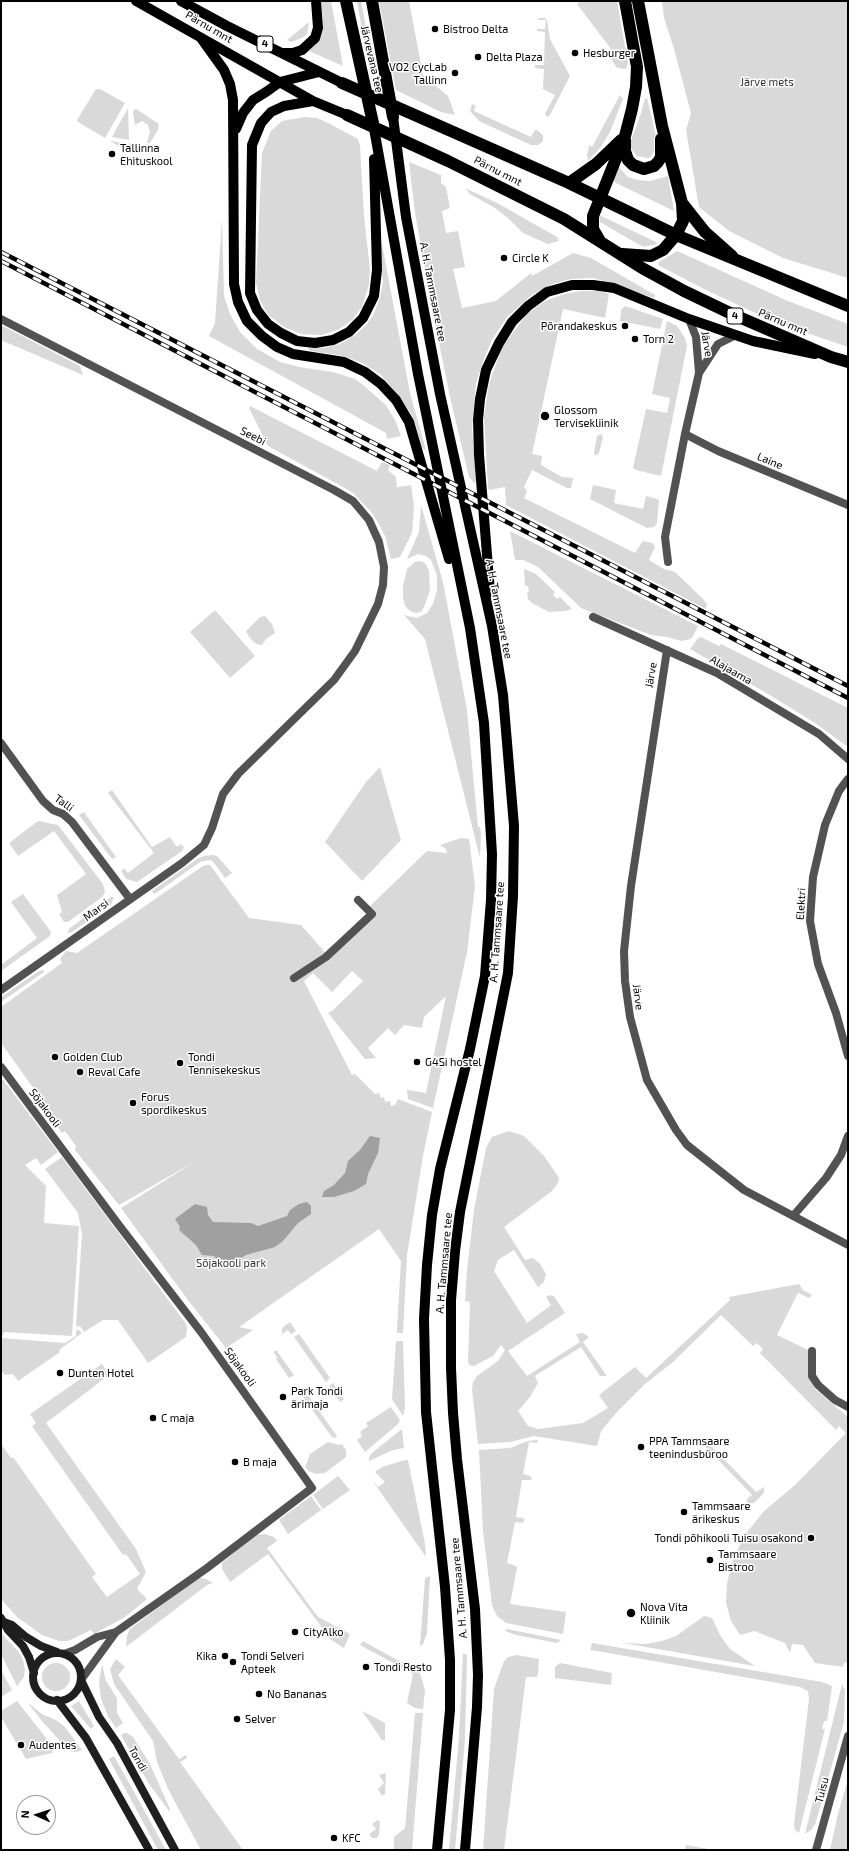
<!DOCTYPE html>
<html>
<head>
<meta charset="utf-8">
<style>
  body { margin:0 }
  #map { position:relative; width:849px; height:1851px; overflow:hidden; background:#fff; font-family:"Exo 2",sans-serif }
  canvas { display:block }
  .frame { position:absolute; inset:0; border:2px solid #000; pointer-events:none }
  .north { position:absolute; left:16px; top:1795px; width:40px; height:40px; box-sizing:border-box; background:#fff; border:1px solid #999; border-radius:50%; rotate:273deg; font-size:11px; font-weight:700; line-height:16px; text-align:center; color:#000 }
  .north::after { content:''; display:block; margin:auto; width:14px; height:18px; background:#000; clip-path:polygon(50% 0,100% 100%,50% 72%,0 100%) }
</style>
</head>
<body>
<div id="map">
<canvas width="849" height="1851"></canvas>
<div class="frame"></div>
<div class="north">N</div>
</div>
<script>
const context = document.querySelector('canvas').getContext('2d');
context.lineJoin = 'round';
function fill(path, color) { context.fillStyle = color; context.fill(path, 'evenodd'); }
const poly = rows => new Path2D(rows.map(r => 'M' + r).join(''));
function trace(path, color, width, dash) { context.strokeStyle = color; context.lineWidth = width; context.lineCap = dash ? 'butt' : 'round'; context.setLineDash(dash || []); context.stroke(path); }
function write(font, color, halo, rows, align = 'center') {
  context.font = font + ' "Exo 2",sans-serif'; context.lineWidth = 3; context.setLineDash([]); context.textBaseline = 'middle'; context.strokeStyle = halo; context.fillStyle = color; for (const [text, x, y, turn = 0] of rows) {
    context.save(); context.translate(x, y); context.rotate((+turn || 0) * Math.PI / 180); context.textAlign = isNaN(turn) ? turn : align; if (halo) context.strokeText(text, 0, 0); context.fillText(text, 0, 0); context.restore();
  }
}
fill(poly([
  [321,1,331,1,343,66,309,51,316,44,323,31,323,20],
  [357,1,361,1,375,74,370,75],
  [379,1,409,1,423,75,448,96,455,115,441,112,396,90],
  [581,1,617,1,628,64,626,69,617,68,607,53,611,49,577,4],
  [662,1,848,1,848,278,783,258,729,231,699,207,686,130,691,113,674,49,664,18],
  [539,18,544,18,547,20,550,39,570,76,550,115,547,117,545,114,555,95,543,89,544,69,535,68,535,65,544,65,545,32,537,31,537,29,545,29,546,20,537,20],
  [309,22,307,34,302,38,291,42,287,40],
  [96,89,100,89,125,103,105,138,78,122,77,120],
  [620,95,623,99,609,134,600,148,588,161,587,155,589,145,592,147],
  [647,98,656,136,654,137,654,151,651,157,648,158,637,156,632,150,630,143,640,116,645,99],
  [472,104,476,106,474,111,531,137,535,130,537,130,543,135,543,141,538,145,531,145,479,121,470,111],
  [128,108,129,140,112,137],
  [136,109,159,124,158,130,150,143,147,143,150,131,148,125,142,121,135,125,133,113,134,110],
  [305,117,317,118,328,123,358,139,360,146,364,216,370,270,369,285,362,307,352,320,338,330,321,335,301,334,284,327,268,315,260,300,256,283,262,153,271,131,282,121],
  [110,141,131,144,131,153],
  [409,162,441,175,441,183,446,187,450,208,442,211,446,233,458,231,465,267,453,269,462,308,496,301,531,273,532,276,573,253,591,258,655,295,654,298,594,278,571,279,553,284,533,294,507,317,492,340,484,359,476,383,472,428,476,478,475,484,469,477,450,397,431,303,415,213],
  [618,166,628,177,638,180,650,181,668,176,674,211,616,183,613,180],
  [465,188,499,204,557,237,559,241,548,244,523,233,509,219,495,208,470,194],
  [599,215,656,242,657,244,644,247,636,243,600,222],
  [222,219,224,296,230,314,240,332,257,349,280,362,299,367,333,372,355,379,363,385,386,405,396,422,401,436,387,439,386,433,209,336,215,323],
  [379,244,382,244,410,393,426,450,422,448,416,426,410,412,397,393,380,374,362,363,344,356,311,351,307,348,324,348,340,344,355,335,367,324,374,313,380,298,383,282],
  [677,251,788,301,848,324,848,347,798,330,753,312,704,289,658,265,659,262],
  [581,291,599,291,609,294,605,318,563,309,532,454,542,456,541,465,562,477,573,478,571,488,567,488,532,470,524,487,527,491,524,498,635,553,643,541,653,543,655,547,649,560,664,569,675,572,702,598,707,604,706,609,506,505,505,487,489,490,488,488,484,417,489,384,502,347,527,314,545,301,564,294],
  [625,306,663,319,660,329,620,321,621,310],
  [667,321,677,326,685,338,687,346,661,476,636,470,633,468,646,409,667,413,670,398,652,394],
  [1,325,80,366,83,375,3,341,1,340],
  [250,406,377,471,382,462,390,465,388,470,396,477,397,487,411,485,414,506,412,533,400,557,391,559,385,536,380,526,372,513,352,492,268,446,249,408],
  [601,434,603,437,599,453,595,456,594,453,597,436],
  [593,485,616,490,614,503,643,509,646,496,657,499,659,500,657,523,654,527,647,528,590,499],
  [421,505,443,582,467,710,478,827,480,827,481,834,480,858,425,639,404,615,417,618,427,613,433,604,437,590,437,575,431,560,426,556,418,554,407,559,419,532],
  [510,531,698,626,693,636,691,639,681,641,667,637,651,635,581,608,538,567,523,560,515,560],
  [420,561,425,563,429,571,430,590,424,607,421,612,416,613,410,611,405,606,403,597,403,586,407,569,415,562],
  [524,569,536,574,555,592,553,595,557,599,560,597,572,609,565,611,549,612,532,603,528,599,527,593,529,592,528,586,525,586],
  [215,610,255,656,230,678,190,632],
  [265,616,272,624,275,633,266,639,262,645,256,644,249,637,246,631,260,617],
  [701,637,719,646,721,644,848,708,848,747,815,723,763,691,690,649,698,638],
  [380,767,401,840,362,881,325,842,366,782],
  [112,790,152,847,170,837,176,846,179,846,180,844,184,847,182,851,137,882,126,879,121,871,124,868,128,873,154,853,108,793],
  [84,812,116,857,112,859,79,815],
  [38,821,58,825,103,884,105,892,102,897,68,922,64,922,59,914,62,912,57,895,86,874,54,831,18,856,9,843],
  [461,838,469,839,475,886,467,952,433,1108,408,1099,407,1090,426,1093,446,996,424,1017,422,1028,404,1025,395,1035,388,1028,368,1048,376,1058,365,1059,328,1013,333,1010,363,981,352,971,332,992,313,973,304,981,352,1075,355,1074,375,1094,379,1093,381,1098,384,1097,385,1102,390,1101,391,1106,395,1105,398,1099,432,1112,423,1156,407,1255,403,1333,397,1333,397,1329,401,1261,379,1229,239,1327,253,1330,226,1348,187,1299,121,1208,196,1161,119,1205,75,1150,76,1146,65,1131,62,1133,37,1099,39,1096,1,1043,1,1007,62,963,60,959,66,951,77,953,203,866,207,865,210,865,249,918,301,925,329,957,376,912,369,907,427,851,447,853,446,849,440,845],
  [212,855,217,856,232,873,225,878,214,863,211,860,204,861,200,862,156,893,154,894,152,891,197,859,204,856],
  [23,894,51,932,50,936,1,971,1,965,37,938,11,902],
  [111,897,114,897,111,905,72,932,67,933,70,928],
  [43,970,44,972,1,1002,1,997,39,971],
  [1,1077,58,1152,41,1165,36,1158,25,1165,46,1186,44,1223,79,1226,72,1336,4,1332,3,1335,1,1335],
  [509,1131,524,1136,544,1156,559,1178,558,1183,552,1191,504,1227,525,1260,533,1258,540,1264,546,1274,544,1282,538,1287,514,1250,498,1260,494,1271,527,1323,551,1305,546,1297,550,1295,554,1296,565,1313,508,1351,527,1376,580,1342,576,1334,583,1333,589,1337,583,1342,607,1376,600,1376,581,1347,535,1376,538,1383,530,1397,518,1411,528,1426,538,1429,583,1423,608,1408,599,1395,635,1367,646,1378,730,1300,729,1297,799,1284,803,1290,812,1295,809,1298,798,1293,777,1335,808,1350,814,1388,848,1417,848,1662,844,1663,843,1667,815,1663,803,1645,792,1644,790,1653,785,1643,754,1631,740,1635,731,1621,726,1603,727,1584,732,1562,744,1536,764,1511,795,1485,846,1433,839,1426,836,1430,760,1353,763,1349,757,1343,753,1346,721,1315,673,1362,645,1384,617,1412,601,1431,597,1446,534,1436,510,1442,478,1444,472,1389,473,1382,477,1376,498,1361,505,1350,501,1345,493,1356,474,1366,469,1365,468,1361,470,1302,465,1301,467,1270,474,1210,486,1148,492,1137],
  [62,1157,186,1324,187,1328,186,1337,148,1363,118,1320,103,1320,84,1332,81,1327,76,1326,82,1234,78,1213,45,1169],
  [290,1322,296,1331,291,1334,288,1330,282,1334,282,1328],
  [76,1330,79,1330,82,1333,59,1350,60,1352,18,1381,13,1374,5,1375,1,1370,1,1338,65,1343,76,1336],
  [299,1334,330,1378,326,1382,294,1337],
  [396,1341,403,1341,405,1407,403,1416,392,1399],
  [276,1350,294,1375,289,1378,276,1359,277,1357,273,1352],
  [102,1364,109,1375,46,1423,136,1549,146,1572,137,1589,147,1599,125,1617,94,1634,91,1630,68,1641,59,1641,42,1635,17,1617,1,1599,1,1444,11,1458,13,1457,96,1574,92,1577,107,1597,140,1574,126,1554,123,1555,32,1426,36,1423,30,1414],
  [333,1383,344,1399,340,1402,329,1386],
  [307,1394,337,1436,335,1438,332,1437,303,1397],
  [391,1407,400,1420,398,1424,365,1452,357,1440,362,1436,360,1432,368,1426,366,1423],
  [402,1429,404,1448,393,1450,369,1461,369,1457,373,1452],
  [538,1440,537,1443,529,1442,523,1474,530,1476,532,1479,531,1480,522,1480,516,1517,523,1518,525,1520,522,1523,515,1522,507,1563,516,1566,517,1568,510,1604,566,1612,563,1634,506,1623,497,1616,492,1605,483,1531,479,1450,510,1448,528,1441],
  [328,1442,339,1445,342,1444,346,1450,346,1457,325,1473,317,1474,310,1472,305,1467,310,1454],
  [708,1443,756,1492,764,1487,764,1493,754,1503,747,1503,747,1499,752,1495,705,1446],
  [405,1460,408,1460,411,1475,425,1544,426,1557,372,1480,378,1487,385,1482,375,1472,382,1467],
  [338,1476,350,1490,323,1509,313,1495],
  [311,1496,321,1510,288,1534,279,1520],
  [265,1534,274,1537,277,1541,267,1548,318,1617,350,1634,344,1648,319,1632,323,1629,268,1554,230,1582,222,1569,222,1563,255,1535],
  [430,1576,427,1633,423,1644,420,1646,425,1578],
  [201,1578,206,1579,213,1583,207,1585,126,1647,127,1635,130,1629,196,1579],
  [704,1616,712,1618,720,1635,730,1649,755,1666,623,1643,646,1644,662,1641,676,1636],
  [507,1629,517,1631,561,1640,557,1643,516,1635,505,1631],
  [1,1633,18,1651,23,1660,25,1669,24,1677,17,1686,1,1654],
  [363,1641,399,1661,397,1665,360,1645],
  [592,1643,822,1682,832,1686,827,1721,824,1721,822,1729,825,1729,799,1833,795,1830,794,1824,809,1699,808,1691,800,1687,597,1651,590,1650],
  [463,1653,467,1655,465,1740,455,1850,449,1850,459,1736],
  [517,1655,539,1659,538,1674,537,1677,526,1677,504,1850,483,1850,494,1689,504,1661,508,1657],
  [116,1659,125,1667,118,1675,179,1759,186,1755,187,1758,180,1762,243,1850,201,1850,169,1791,157,1762,153,1741,114,1684,110,1669],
  [401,1662,419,1670,425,1690,423,1709,415,1708,407,1703,413,1674,399,1666],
  [560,1663,612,1673,611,1685,555,1678,555,1667],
  '42 1677a14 14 0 1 1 28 0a14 14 0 1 1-28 0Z',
  [102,1664,106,1681,117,1698,117,1713,123,1723,116,1728,108,1716,101,1699,99,1682],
  [1,1670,12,1690,1,1697],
  [842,1684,845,1690,844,1722,815,1825,811,1830,805,1834],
  [17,1701,54,1748,52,1753,26,1759,1,1717,1,1711],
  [79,1701,94,1726,91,1729,71,1706],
  [27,1702,42,1714,56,1720,65,1727,82,1750,76,1752,69,1751,42,1721],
  [362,1711,385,1723,385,1740,382,1740],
  [415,1713,423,1713,412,1850,394,1850,394,1837,405,1828],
  [124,1733,127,1733,133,1737,149,1762,170,1809,170,1812,149,1784,121,1735],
  [114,1756,143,1808,166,1850,158,1850,109,1759],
  [386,1773,385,1794,382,1796,378,1789,384,1783,379,1775],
  [848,1779,848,1850,830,1850,838,1814],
  [378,1820,380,1822,379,1834,377,1838,372,1838,369,1834,376,1829,372,1824],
  [686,1845,714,1850,685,1850]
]), '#d9d9d9');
fill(poly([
  [370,1136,380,1138,378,1153,368,1174,366,1184,354,1191,334,1197,322,1197,324,1191,334,1185,345,1173,348,1161,360,1150],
  [307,1202,311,1206,311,1214,298,1223,283,1241,275,1247,246,1255,235,1262,218,1260,214,1256,202,1255,196,1245,179,1230,180,1227,175,1219,195,1204,207,1207,208,1215,213,1222,251,1223,258,1226,287,1216,290,1210,299,1204]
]), '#a0a0a0');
trace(poly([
  [1,319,334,490,353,501,369,520,379,542,384,567,383,585,378,604,355,651,334,680,238,774,223,794,212,828,204,845,182,863,1,990],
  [699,373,718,344,736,335],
  [685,434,718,451,848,505],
  [668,562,665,537,685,434,699,373,696,337,689,319],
  [593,617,717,673,819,734,848,759],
  [667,650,631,886,624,951,625,981,630,1017,647,1080,676,1130,687,1145,744,1190,848,1245],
  [1,743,43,801,53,810,63,814,72,822,130,899],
  [848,779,839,791,825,825,813,877,810,921,818,964,836,1013,848,1056],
  [294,978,326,957,372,914,358,900],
  [1,1067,118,1224,201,1332,312,1488,207,1568,116,1632,97,1637,75,1650,64,1654],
  [793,1216,826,1178,841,1155,848,1136],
  [812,1351,812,1376,818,1385,835,1400,848,1407],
  [81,1680,116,1632],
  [816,1850,848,1736]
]), '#525252', 8);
trace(poly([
  [1,1618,8,1630,23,1646,29,1657,34,1673],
  [4,1622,12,1625,26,1637,41,1646,57,1652],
  '33 1677a24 24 0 1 1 48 0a24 24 0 1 1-48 0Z',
  [81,1680,99,1717,117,1743,175,1850],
  [57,1700,86,1738,149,1850]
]), '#1f1f1f', 8);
trace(poly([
  [136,1,313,101,347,115],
  [181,1,227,26,342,83],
  [201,38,224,70,230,84,233,100,234,284,238,302,247,321,262,336,277,347,293,354,344,362,365,372,381,384,396,400,409,422,449,559],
  [282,53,293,53,302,50,315,38,318,28,316,1],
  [313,101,284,106,271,112,261,123,252,145,250,293,257,310,268,324,281,333,297,341,315,343,333,340,349,332,363,318,374,296,377,270,374,159],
  [393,117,406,217,440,394,492,626,503,695,514,826,513,896,508,973,460,1212,455,1251,451,1300,451,1368,453,1413,457,1459,475,1609,478,1675,477,1707,465,1850],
  [373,123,418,374,470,628,484,723,492,854,491,900,485,976,470,1049,440,1169,432,1215,427,1265,424,1319,426,1412,445,1587,450,1660,450,1710,437,1850],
  [236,129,243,113,253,100,266,92,280,82,319,72],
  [490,592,479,455,478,420,480,399,486,370,499,343,512,322,528,306,547,292,572,285,593,285,614,288,689,319,753,341,815,354]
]), '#000', 10);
trace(poly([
  [346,1,373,123],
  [372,1,393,117],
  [342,83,569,183,676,235,848,306],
  [347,115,448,161,564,219,642,268,684,291,732,314,831,357,848,362],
  [625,140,625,151,628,160,633,165,644,169,654,166,658,162,661,157,661,139],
  [569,183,596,164,621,140],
  [682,203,705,232,732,256],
  [600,241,593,229,593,216,625,136,632,109,636,87,637,67,625,1],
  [622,254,651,256,663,250,676,235,683,221,682,203,662,126,638,1]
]), '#000', 12);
const rail = poly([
  [1,252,848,686],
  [1,261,848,698]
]);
trace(rail, '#000', 4.5);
trace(rail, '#fff', 3, [9]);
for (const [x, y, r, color] of [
  [435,29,4,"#000"],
  [575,53,4,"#000"],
  [478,57,4,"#000"],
  [455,73,4,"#000"],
  [112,154,4,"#000"],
  [504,258,4,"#000"],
  [625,326,4,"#000"],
  [635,339,4,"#000"],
  [545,416,5,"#000"],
  [55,1057,4,"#000"],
  [417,1062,4,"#000"],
  [180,1063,4,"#000"],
  [80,1072,4,"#000"],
  [133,1103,4,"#000"],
  [60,1373,4,"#000"],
  [283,1397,4,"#000"],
  [153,1418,4,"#000"],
  [641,1447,4,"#000"],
  [235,1462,4,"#000"],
  [684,1512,4,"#000"],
  [811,1538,4,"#000"],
  [710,1560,4,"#000"],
  [631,1613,5,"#000"],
  [295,1632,4,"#000"],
  [225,1656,4,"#000"],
  [233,1662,4,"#000"],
  [366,1667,4,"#000"],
  [259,1694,4,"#000"],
  [237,1719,4,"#000"],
  [21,1745,4,"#000"],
  [334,1838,4,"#000"]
]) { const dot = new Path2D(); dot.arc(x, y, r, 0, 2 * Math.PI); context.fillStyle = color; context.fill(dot); trace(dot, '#fff', 1.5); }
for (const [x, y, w] of [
  [265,44,16],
  [735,316,16]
]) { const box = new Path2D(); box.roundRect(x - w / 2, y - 8, w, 16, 3); context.fillStyle = '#fff'; context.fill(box); trace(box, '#000', 1); }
write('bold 10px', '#000', null, [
  ["4",265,44],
  ["4",735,316]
]);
write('11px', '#000', '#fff', [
  ["Pärnu mnt",209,27,30],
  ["Järvevana tee",372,59,77],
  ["Pärnu mnt",498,171,27],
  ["A. H. Tammsaare tee",433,292,79],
  ["Pärnu mnt",783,322,23],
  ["Järve",707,344,80],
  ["Seebi",253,436,27],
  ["Laine",770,461,23],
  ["A. H. Tammsaare tee",499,609,79],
  ["Alajaama",731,670,30],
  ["Järve",651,675,-80],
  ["Talli",64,803,36],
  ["Elektri",801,904,-87],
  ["Marsi",96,910,-37],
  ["A. H. Tammsaare tee",497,932,-86],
  ["Järve",638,997,83],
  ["Sõjakooli",45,1108,53],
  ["A. H. Tammsaare tee",444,1263,-85],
  ["Sõjakooli",240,1367,54],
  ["A. H. Tammsaare tee",459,1588,-95],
  ["Tondi",138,1759,61],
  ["Tuisu",822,1790,-75]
]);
write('11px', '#000', '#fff', [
  ["Bistroo Delta",443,29],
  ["Hesburger",583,53],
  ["Delta Plaza",486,57],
  ["VO2 CycLab",447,67,"right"],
  ["Tallinn",447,80,"right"],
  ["Tallinna",120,148],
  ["Ehituskool",120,161],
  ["Circle K",512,258],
  ["Põrandakeskus",617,326,"right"],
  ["Torn 2",643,339],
  ["Glossom",554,410],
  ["Tervisekliinik",554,423],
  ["Golden Club",63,1057],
  ["Tondi",188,1057],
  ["Tennisekeskus",188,1070],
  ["G4Si hostel",425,1062],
  ["Reval Cafe",88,1072],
  ["Forus",141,1097],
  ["spordikeskus",141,1110],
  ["Dunten Hotel",68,1373],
  ["Park Tondi",291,1391],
  ["ärimaja",291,1404],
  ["C maja",161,1418],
  ["PPA Tammsaare",649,1441],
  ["teenindusbüroo",649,1454],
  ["B maja",243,1462],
  ["Tammsaare",692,1506],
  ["ärikeskus",692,1519],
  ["Tondi põhikooli Tuisu osakond",803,1538,"right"],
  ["Tammsaare",718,1554],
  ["Bistroo",718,1567],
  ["Nova Vita",640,1607],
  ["Kliinik",640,1620],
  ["CityAlko",303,1632],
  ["Kika",217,1656,"right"],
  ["Tondi Selveri",241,1656],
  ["Apteek",241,1669],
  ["Tondi Resto",374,1667],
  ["No Bananas",267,1694],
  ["Selver",245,1719],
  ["Audentes",29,1745],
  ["KFC",342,1838]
], 'left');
write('11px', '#303030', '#fff', [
  ["Järve mets",767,82],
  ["Sõjakooli park",231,1263]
]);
</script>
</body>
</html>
